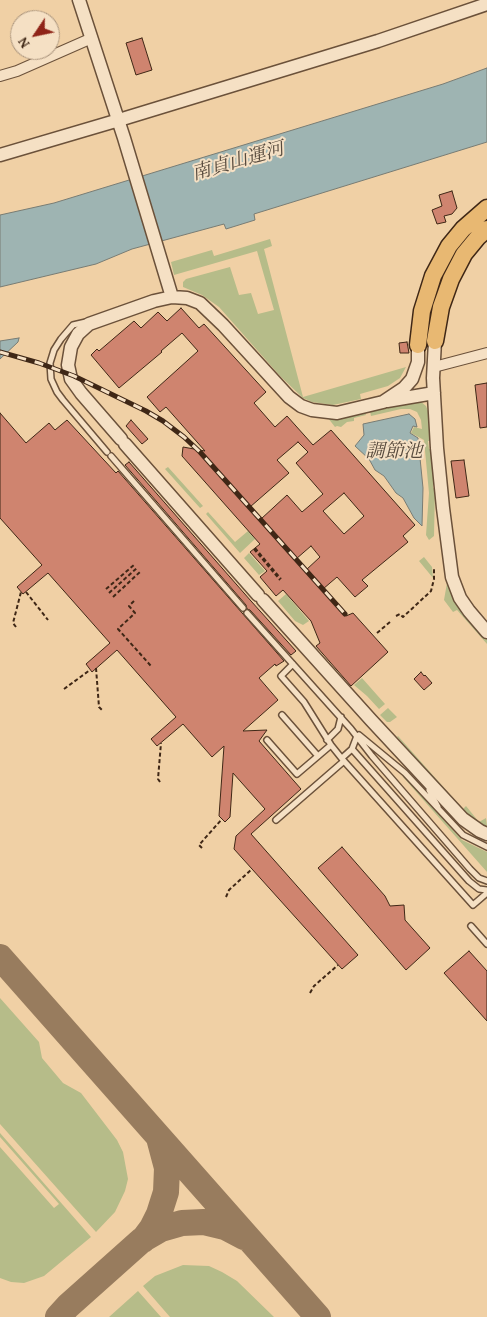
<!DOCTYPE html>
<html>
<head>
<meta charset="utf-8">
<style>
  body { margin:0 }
  #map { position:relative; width:487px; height:1317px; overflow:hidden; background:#f0d0a5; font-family:"Gentium Book Plus",serif }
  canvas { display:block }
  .north { position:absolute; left:10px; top:10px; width:50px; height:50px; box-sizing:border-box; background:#f5e0c4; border:1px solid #ac967e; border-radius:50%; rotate:236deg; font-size:14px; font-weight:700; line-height:20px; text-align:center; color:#3f2716 }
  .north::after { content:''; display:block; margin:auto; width:18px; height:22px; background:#8f2418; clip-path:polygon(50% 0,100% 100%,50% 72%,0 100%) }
</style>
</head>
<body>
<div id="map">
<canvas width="487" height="1317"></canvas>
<div class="north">N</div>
</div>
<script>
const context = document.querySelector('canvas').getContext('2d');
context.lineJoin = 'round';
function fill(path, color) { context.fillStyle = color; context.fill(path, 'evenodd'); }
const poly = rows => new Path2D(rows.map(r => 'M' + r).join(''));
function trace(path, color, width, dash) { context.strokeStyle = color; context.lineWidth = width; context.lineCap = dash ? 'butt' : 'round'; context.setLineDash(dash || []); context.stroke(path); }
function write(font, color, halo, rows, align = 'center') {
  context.font = font + ' "Gentium Book Plus","Noto Serif JP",serif'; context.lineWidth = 4; context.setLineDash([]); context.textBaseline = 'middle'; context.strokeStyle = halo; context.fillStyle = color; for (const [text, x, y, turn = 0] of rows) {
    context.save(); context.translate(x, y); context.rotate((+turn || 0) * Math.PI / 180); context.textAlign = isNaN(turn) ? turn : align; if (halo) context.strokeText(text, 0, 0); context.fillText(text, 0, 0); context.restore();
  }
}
fill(poly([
  [270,239,272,246,264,249,303,397,406,367,400,378,388,386,360,394,361,399,333,405,312,402,303,398,280,376,219,307,202,295,183,287,183,282,186,279,230,267,239,295,251,293,258,314,274,310,257,251,174,275,171,262,212,250,214,256],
  [420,401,426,406,428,411,430,441,428,441,429,449,431,449,434,485,433,485,433,488,435,489,434,536,429,540,426,535,429,493,424,440,411,433,414,427,422,429,421,420,417,412,410,409,401,409,371,416,370,411],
  [365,412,366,415,354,418,354,421,347,422,341,427,337,426,335,427,328,418,337,418],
  [168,467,203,506,200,508,165,469],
  [208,512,235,542,248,531,255,539,240,553,206,514],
  [249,553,265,571,259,575,244,558],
  [424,557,432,567,433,578,419,561],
  [447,583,464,613,487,639,487,644,457,610,453,612,444,600],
  [286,594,309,621,303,625,295,621,278,601],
  [362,678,385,704,379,709,367,696,354,685],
  [388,708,397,717,390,722,387,722,380,715],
  [398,736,463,809,466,806,479,822,486,818,487,826,479,823,470,817,447,794,397,737],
  [404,776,462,840,487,852,487,872,403,777],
  [0,998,39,1042,42,1058,63,1083,81,1093,117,1140,123,1152,128,1179,125,1191,115,1212,96,1232,0,1124],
  [0,1133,91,1237,44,1276,24,1283,11,1282,0,1278,0,1147,54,1208,59,1204,0,1137],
  [183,1265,209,1266,222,1272,237,1281,274,1317,170,1317,143,1286,155,1276],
  [138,1291,161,1317,109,1317]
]), '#b6bc89');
const water = poly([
  [487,68,487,142,254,214,255,220,226,229,224,224,132,249,96,264,0,287,0,215,54,203,443,84,487,68],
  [19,338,18,342,0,359,0,341,19,338],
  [409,414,415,419,417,427,413,426,410,433,418,438,423,488,422,526,414,518,403,498,396,493,384,476,375,470,369,459,355,446,364,435,363,424,409,414]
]);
fill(water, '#9eb4b2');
trace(water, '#787c74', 1);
trace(poly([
  [0,957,318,1317],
  [143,1240,152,1228,159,1214,166,1192,167,1168,159,1138],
  [58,1317,68,1306,142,1240,161,1229,182,1223,204,1222,225,1227,244,1237]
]), '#987c5e', 26);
const building = poly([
  [142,38,152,70,136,75,126,43,142,38],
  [452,191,457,208,452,214,444,216,446,222,437,224,432,210,442,206,439,195,452,191],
  [181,308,199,328,204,324,266,392,254,403,275,427,287,416,313,445,331,430,415,525,403,536,408,542,362,580,368,586,355,597,337,577,323,589,346,616,353,613,388,652,351,686,316,646,320,643,311,621,283,590,276,596,260,577,267,571,250,552,260,544,182,456,183,447,205,451,166,407,160,412,147,397,198,351,182,333,161,351,162,352,119,388,91,355,97,349,99,351,134,321,141,328,158,312,167,321,181,308],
  [298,442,308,452,296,463,323,494,302,512,287,495,261,519,250,507,289,473,277,460,298,442],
  [344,493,364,516,344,534,323,511,344,493],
  [311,546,320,557,306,570,296,559,311,546],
  [407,342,409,353,400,353,399,343,407,342],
  [487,383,487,427,480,428,475,385,487,383],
  [0,413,26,443,49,423,55,430,67,420,116,473,118,471,284,661,276,666,275,664,259,678,278,700,243,731,267,730,259,741,301,789,251,834,358,955,342,969,234,849,236,836,265,809,233,773,230,817,225,822,219,816,224,746,212,757,183,724,157,746,151,739,176,717,117,650,92,672,86,664,110,643,48,573,23,594,17,587,42,565,0,518,0,413],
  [131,420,148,439,142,444,126,426,131,420],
  [464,460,469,496,456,498,451,461,464,460],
  [129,462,251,601,296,651,291,655,250,610,247,609,246,605,125,465,129,462],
  [421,672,424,676,425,675,432,683,424,690,414,679,421,672],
  [342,847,385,896,390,906,404,905,405,920,430,948,406,970,318,868,342,847],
  [469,951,487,971,487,1021,444,973,469,951]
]);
fill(building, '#cf846f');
trace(building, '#3f2716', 1);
const service = poly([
  [86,322,73,325,61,339,54,350,50,363,51,379,57,392,63,400,107,452],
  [111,456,243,608],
  [247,613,351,729,372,756,470,869,479,878,487,881],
  [293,664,281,676,304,702,331,745,343,760,473,905,487,893],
  [282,715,318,756],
  [359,735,405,773,463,835,487,847],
  [267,740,297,774,331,745],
  [327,740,338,729,341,717],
  [352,749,469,881,479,889,487,890],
  [342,758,352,749,357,736],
  [429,790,438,807],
  [276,820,344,761],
  [471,926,487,944]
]);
const minor = poly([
  [0,76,17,71,92,38],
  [434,367,487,353]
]);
const tertiary = poly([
  [79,0,124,138,172,297],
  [0,155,119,120,378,41,487,4],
  [435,341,433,378,437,448,443,508,452,577,460,598,469,611,487,632],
  [387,401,434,393],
  [121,439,81,393,71,379,68,365,71,347,78,334,89,324,154,301,172,297,187,298,200,303,223,325,289,397,301,406,312,410,337,413,383,402,404,388,412,379,418,362,418,345],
  [125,444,258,595],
  [263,600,371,720,463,819,480,831,487,834]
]);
const primary = poly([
  [435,341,441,307,451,279,464,254,478,237,487,229],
  [418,345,422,311,433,276,449,246,463,229,487,208]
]);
trace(service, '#6b513a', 8);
trace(minor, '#6b513a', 12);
trace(tertiary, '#6b513a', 15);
trace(primary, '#3f2716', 19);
trace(poly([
  [255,548,281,579],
  [254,549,280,580],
  [106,589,135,564],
  [26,592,48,620],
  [109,593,138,567],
  [113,597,141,571],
  [134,601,129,606,135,613,118,629,151,666],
  [396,616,400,614,403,617,431,591,434,579,434,569],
  [16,627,13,623,21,592],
  [377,633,390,622],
  [96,668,99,707,102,710],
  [64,689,90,670],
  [160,782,158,779,161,743],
  [202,848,199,845,222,819],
  [226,897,229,890,252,869],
  [310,993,314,986,338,965]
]), '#3f2716', 2, [4, 2.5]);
trace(service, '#f5e0c4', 5);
trace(minor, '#f5e0c4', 10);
trace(tertiary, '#f5e0c4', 12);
trace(primary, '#e8b872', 16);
const rail = poly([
  [0,352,39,363,74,376,146,411,163,421,184,437,200,452,345,614]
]);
trace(rail, '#3f2716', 5);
trace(rail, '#f5e0c4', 3, [9]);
write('italic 19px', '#574a3d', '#f5e0c4', [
  ["南貞山運河",238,162,-16],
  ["調節池",394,452]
]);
</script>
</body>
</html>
